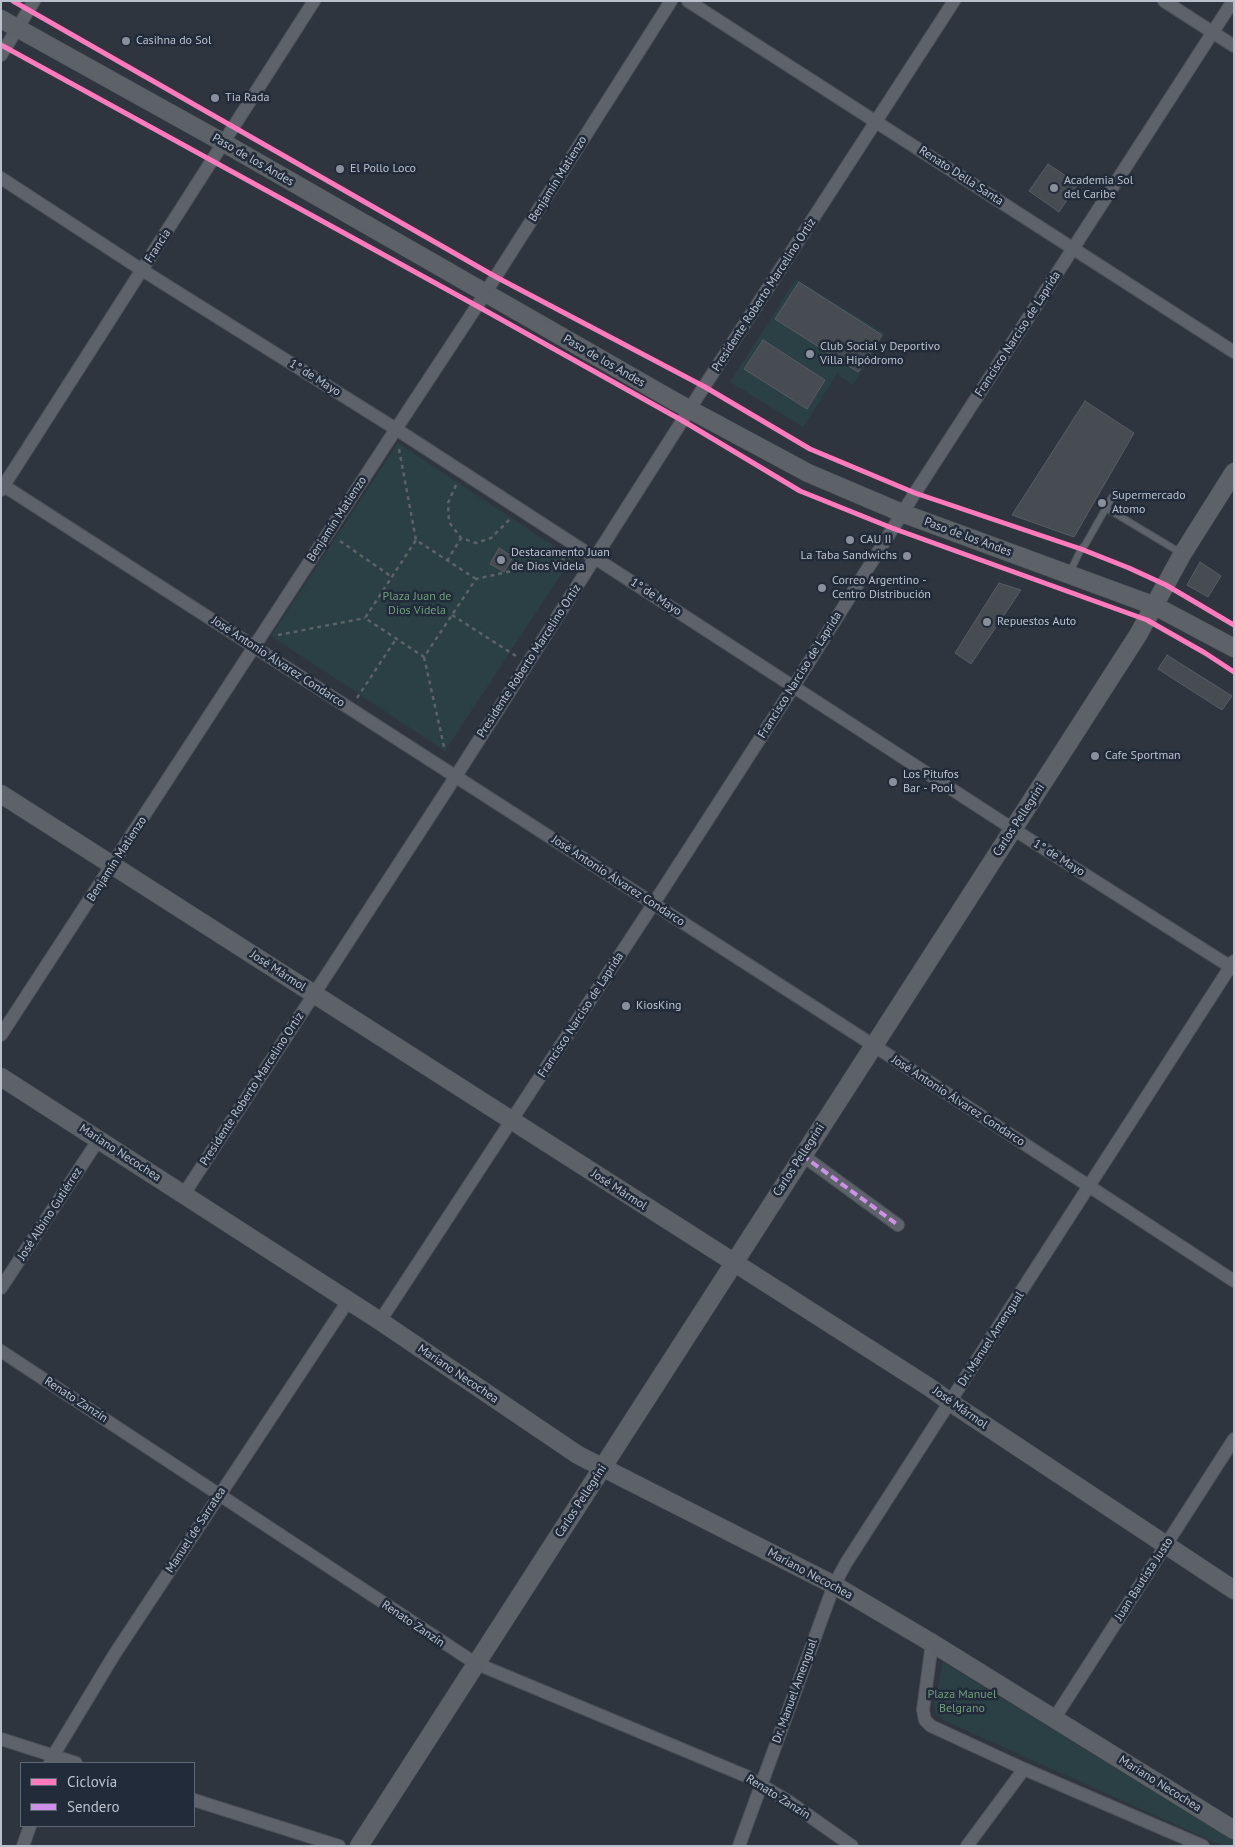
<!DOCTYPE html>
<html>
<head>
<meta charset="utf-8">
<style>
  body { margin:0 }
  #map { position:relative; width:1235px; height:1847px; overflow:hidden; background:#2e353e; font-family:"PT Sans",sans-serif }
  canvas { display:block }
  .frame { position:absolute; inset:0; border:2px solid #bac1cd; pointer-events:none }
  .legend { position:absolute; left:20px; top:1762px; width:175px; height:65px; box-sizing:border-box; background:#212b39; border:1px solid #5e6774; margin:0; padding:6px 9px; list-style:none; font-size:15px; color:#bac1cd }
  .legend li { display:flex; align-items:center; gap:10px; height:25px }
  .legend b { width:25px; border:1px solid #5e6774 }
</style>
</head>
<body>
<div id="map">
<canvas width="1235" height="1847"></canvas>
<div class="frame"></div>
<ul class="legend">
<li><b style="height:6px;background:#fd7abc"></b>Ciclovía</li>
<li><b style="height:6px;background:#ce8fe9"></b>Sendero</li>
</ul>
</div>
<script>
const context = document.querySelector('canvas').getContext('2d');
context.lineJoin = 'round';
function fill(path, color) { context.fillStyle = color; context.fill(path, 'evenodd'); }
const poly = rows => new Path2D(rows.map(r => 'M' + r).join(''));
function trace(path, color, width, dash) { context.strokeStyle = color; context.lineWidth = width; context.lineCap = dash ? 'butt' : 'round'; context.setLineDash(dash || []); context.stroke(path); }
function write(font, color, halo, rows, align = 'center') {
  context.font = font + ' "PT Sans",sans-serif'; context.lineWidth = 5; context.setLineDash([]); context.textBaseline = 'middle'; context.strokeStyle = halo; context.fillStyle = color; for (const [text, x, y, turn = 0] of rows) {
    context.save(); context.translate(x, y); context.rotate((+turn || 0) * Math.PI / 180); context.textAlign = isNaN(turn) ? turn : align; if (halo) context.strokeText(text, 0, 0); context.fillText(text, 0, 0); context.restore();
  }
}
fill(poly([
  [796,279,885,334,853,385,837,374,803,427,730,382],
  [398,443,572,558,445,751,271,636],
  [943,1662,1234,1841,1234,1846,1223,1846,943,1720,936,1714,934,1705]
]), '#2b4044');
const building = poly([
  [1048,164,1078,184,1059,212,1029,191,1048,164],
  [799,282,882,335,858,372,775,319,799,282],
  [763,340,825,380,807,409,744,369,763,340],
  [1085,401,1134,433,1074,537,1012,515,1085,401],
  [499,548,513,557,504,572,490,564,499,548],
  [1200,562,1221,576,1208,597,1187,585,1200,562],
  [999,583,1021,590,971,664,955,653,999,583],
  [1167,655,1232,696,1222,710,1158,669,1167,655]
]);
fill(building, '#474c53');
trace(building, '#575c65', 1);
const lane = poly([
  [1106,508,1181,553],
  [1070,572,1081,549,1085,545,1115,492]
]);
const street = poly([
  [688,1,1234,352],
  [1164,1,1234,46],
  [1,55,34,1],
  [1,178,142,270,396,429,1013,829,1234,969],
  [1,484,873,1045,1234,1281],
  [1,490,314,1],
  [1,1035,396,429,477,306,671,1],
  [802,1155,898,1225],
  [184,1194,456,776,698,396,954,1],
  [1,1288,99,1139],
  [380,1321,654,903,794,686,915,493,1233,1],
  [1,1351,475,1663,746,1776,788,1801,852,1846],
  [932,1643,923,1710,925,1720,931,1726,1024,1769,1203,1846],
  [1054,1719,1234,1439],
  [1,1739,76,1763],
  [50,1763,53,1756,114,1655,348,1301],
  [194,1800,339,1846],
  [23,1846,30,1826],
  [739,1846,834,1585,846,1563,1234,961],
  [967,1846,1024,1769]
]);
const secondary = poly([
  [1,19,224,143,674,401,808,473,902,513,1155,606,1234,648],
  [1,794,929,1387,950,1402,1234,1590],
  [1,1077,380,1321,578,1455,834,1585,932,1643,1234,1830],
  [359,1846,1138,635,1183,553,1234,472]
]);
trace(lane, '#4d5158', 8);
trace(street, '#4d5158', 14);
trace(secondary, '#4d5158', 19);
trace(poly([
  [399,449,416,540],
  [456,485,448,503,449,522,461,538,476,543,491,538,510,519],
  [340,541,392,577],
  [447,561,461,538],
  [476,579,416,540,365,618,424,657,476,579,570,558],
  [452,615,516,656],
  [278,635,365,618],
  [424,657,445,751],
  [357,698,396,639]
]), '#5c6267', 2.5, [4, 4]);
trace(lane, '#5e636b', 6);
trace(street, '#5e636b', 12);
trace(secondary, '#5d6269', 18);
trace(poly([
  [802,1155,898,1225]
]), '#ce8fe9', 4, [8, 4]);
trace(poly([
  [13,1,496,277,705,387,810,449,915,493,1081,549,1129,568,1166,585,1234,625],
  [1,45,477,306,683,421,800,491,892,528,1147,620,1205,653,1234,672]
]), '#fd7abc', 5);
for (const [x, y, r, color] of [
  [126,41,5,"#89909b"],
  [215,98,5,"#89909b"],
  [340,169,5,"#89909b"],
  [1054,188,5,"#89909b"],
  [810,354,5,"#89909b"],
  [1102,503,5,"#89909b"],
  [850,540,5,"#89909b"],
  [907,556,5,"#89909b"],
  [501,560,5,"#89909b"],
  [822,588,5,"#89909b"],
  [987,622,5,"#89909b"],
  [1095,756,5,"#89909b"],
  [893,782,5,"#89909b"],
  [626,1006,5,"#89909b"]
]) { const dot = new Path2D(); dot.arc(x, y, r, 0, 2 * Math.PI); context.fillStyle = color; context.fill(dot); trace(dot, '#212b39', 2); }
write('12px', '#bac1cd', '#212b39', [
  ["Casihna do Sol",136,41],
  ["Tia Rada",225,98],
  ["El Pollo Loco",350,169],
  ["Academia Sol",1064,181],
  ["del Caribe",1064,195],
  ["Club Social y Deportivo",820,347],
  ["Villa Hipódromo",820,361],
  ["Supermercado",1112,496],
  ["Atomo",1112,510],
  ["CAU II",860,540],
  ["Destacamento Juan",511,553],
  ["de Dios Videla",511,567],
  ["La Taba Sandwichs",897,556,"right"],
  ["Correo Argentino -",832,581],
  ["Centro Distribución",832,595],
  ["Repuestos Auto",997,622],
  ["Cafe Sportman",1105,756],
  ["Los Pitufos",903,775],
  ["Bar - Pool",903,789],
  ["KiosKing",636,1006]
], 'left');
write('12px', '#bac1cd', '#212b39', [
  ["Paso de los Andes",253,160,30],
  ["Renato Della Santa",961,176,33],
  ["Benjamín Matienzo",558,179,-58],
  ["Francia",158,246,-57],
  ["Presidente Roberto Marcelino Ortiz",764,295,-57],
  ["Francisco Narciso de Laprida",1018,334,-57],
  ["Paso de los Andes",604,361,30],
  ["1° de Mayo",315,378,32],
  ["Benjamín Matienzo",337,519,-57],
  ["Paso de los Andes",968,537,20],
  ["1° de Mayo",656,597,33],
  ["Presidente Roberto Marcelino Ortiz",529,661,-57],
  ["José Antonio Álvarez Condarco",278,662,33],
  ["Francisco Narciso de Laprida",800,675,-58],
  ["Carlos Pellegrini",1019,820,-57],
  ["1° de Mayo",1059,858,32],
  ["Benjamín Matienzo",117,859,-57],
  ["José Antonio Álvarez Condarco",618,881,33],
  ["José Mármol",278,971,33],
  ["Francisco Narciso de Laprida",581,1015,-57],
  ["Presidente Roberto Marcelino Ortiz",252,1089,-57],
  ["José Antonio Álvarez Condarco",958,1101,33],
  ["Mariano Necochea",120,1153,33],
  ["Carlos Pellegrini",799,1160,-57],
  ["José Mármol",619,1190,33],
  ["José Albino Gutiérrez",50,1214,-57],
  ["Dr. Manuel Amengual",991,1339,-57],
  ["Mariano Necochea",458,1374,34],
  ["Renato Zanzín",76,1400,33],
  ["José Mármol",960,1408,35],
  ["Carlos Pellegrini",581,1501,-57],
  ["Manuel de Sarratea",196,1530,-57],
  ["Mariano Necochea",810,1574,28],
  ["Juan Bautista Justo",1144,1579,-57],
  ["Renato Zanzín",413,1624,34],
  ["Dr. Manuel Amengual",795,1691,-70],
  ["Mariano Necochea",1160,1784,32],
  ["Renato Zanzín",778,1797,32]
]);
write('12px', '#719d7b', '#212b39', [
  ["Plaza Juan de",417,597],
  ["Dios Videla",417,611],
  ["Plaza Manuel",962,1695],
  ["Belgrano",962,1709]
]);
</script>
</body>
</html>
